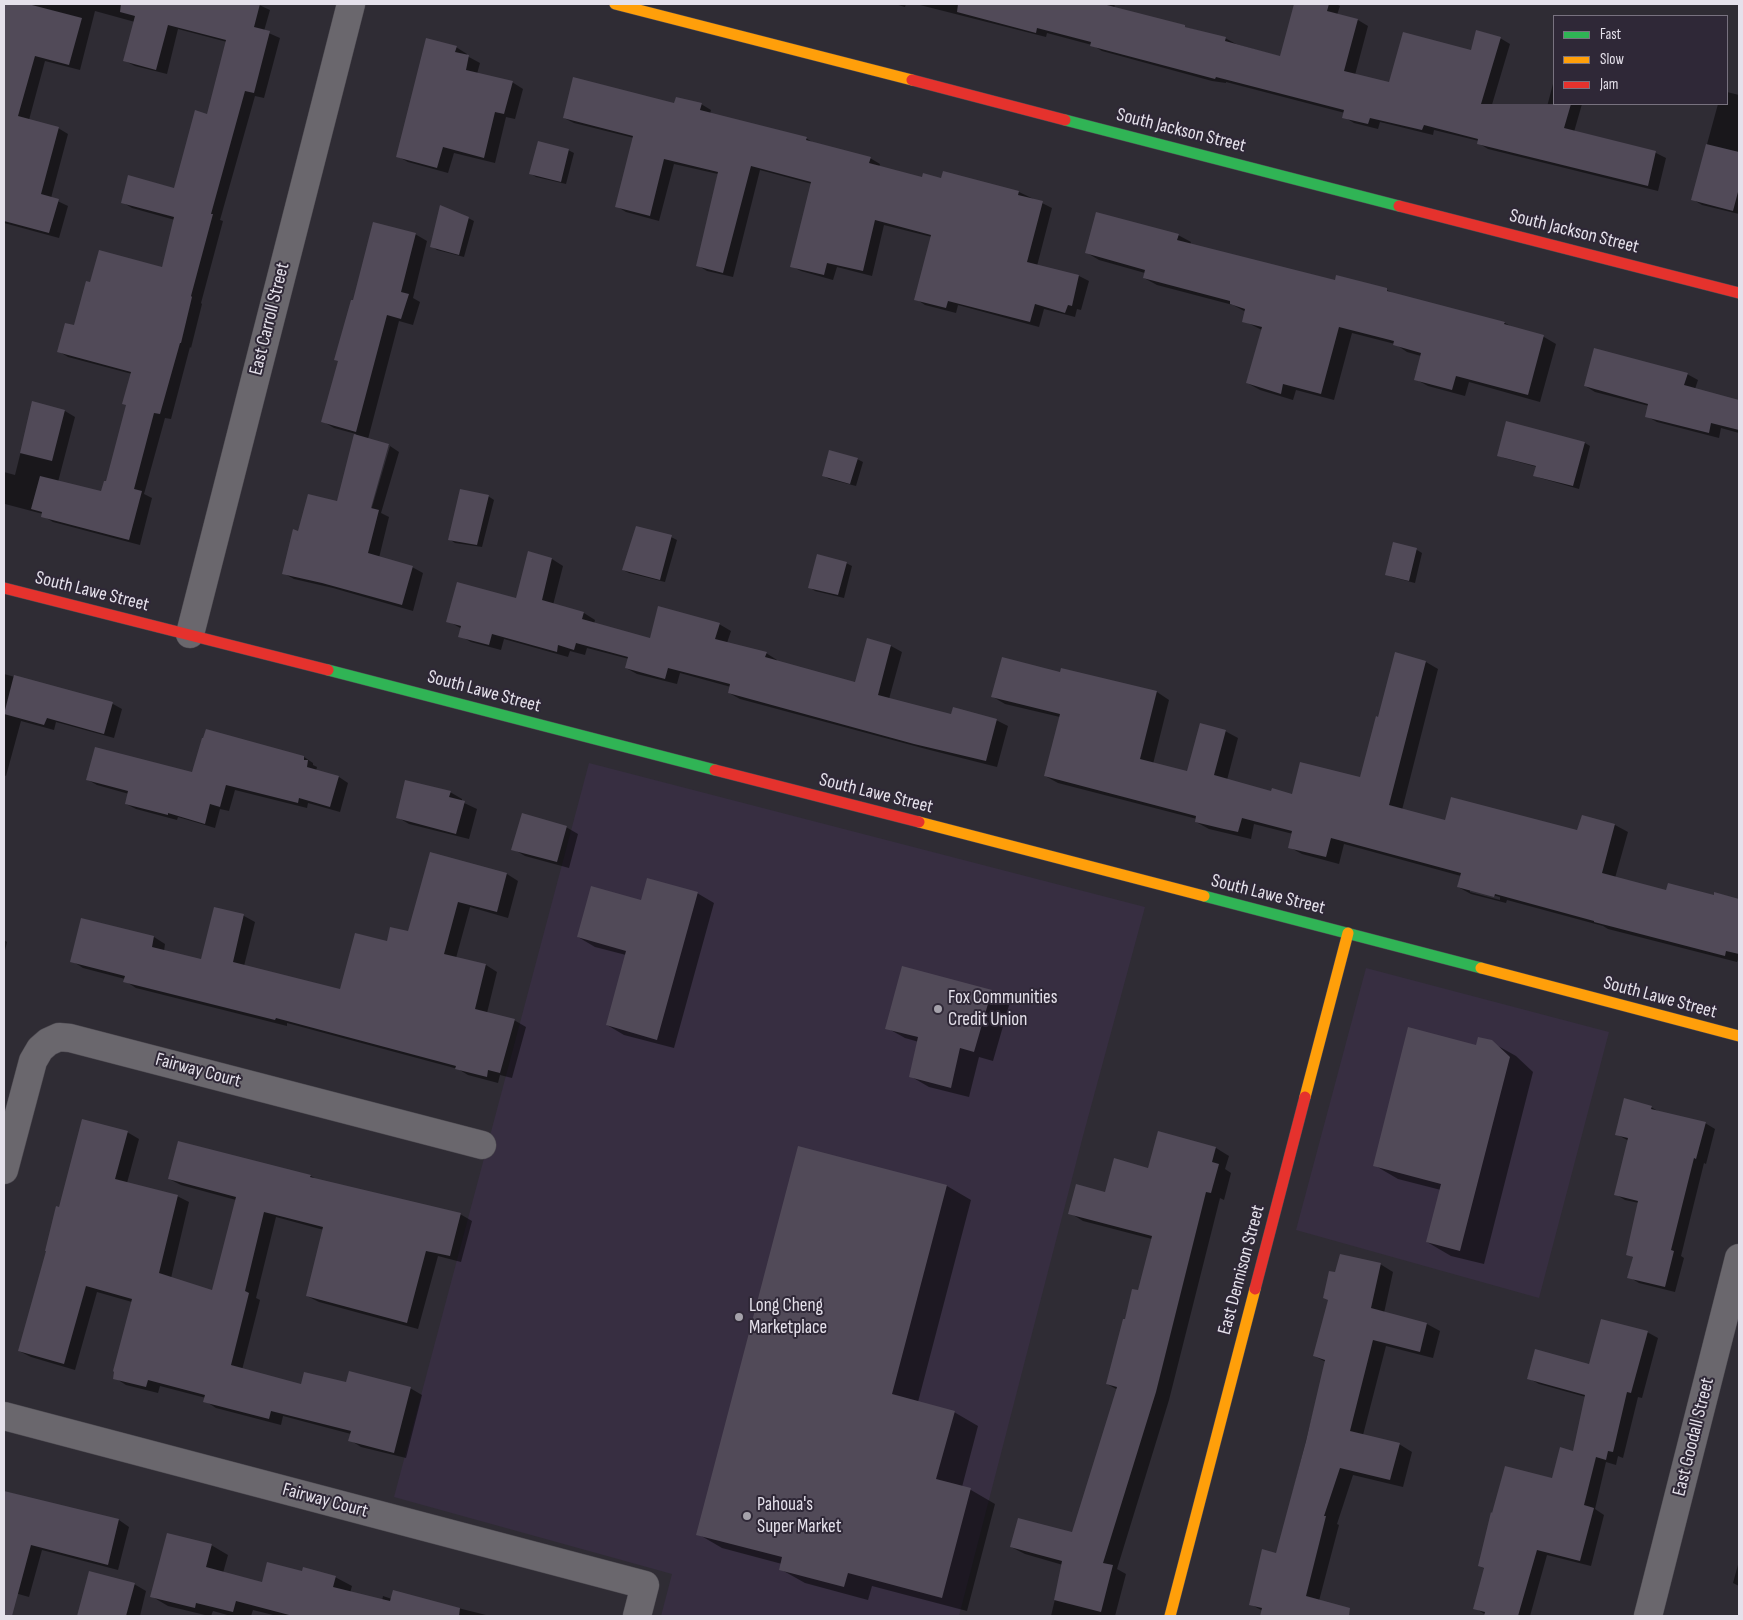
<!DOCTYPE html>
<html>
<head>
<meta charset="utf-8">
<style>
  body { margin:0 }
  #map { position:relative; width:1743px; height:1620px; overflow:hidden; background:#2f2c34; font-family:"Sofia Sans Condensed",sans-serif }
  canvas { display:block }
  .frame { position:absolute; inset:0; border:5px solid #e5e1eb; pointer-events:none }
  .legend { position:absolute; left:1553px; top:15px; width:175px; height:90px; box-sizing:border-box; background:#2f2837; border:1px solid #78727f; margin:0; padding:6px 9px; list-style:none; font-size:15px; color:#e5e1eb }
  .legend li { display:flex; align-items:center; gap:10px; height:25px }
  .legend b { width:25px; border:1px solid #78727f }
</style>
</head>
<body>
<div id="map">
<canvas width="1743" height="1620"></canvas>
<div class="frame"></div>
<ul class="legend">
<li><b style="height:6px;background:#30b455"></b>Fast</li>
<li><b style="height:6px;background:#ff9f0a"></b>Slow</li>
<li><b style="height:6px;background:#e5322d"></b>Jam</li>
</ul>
</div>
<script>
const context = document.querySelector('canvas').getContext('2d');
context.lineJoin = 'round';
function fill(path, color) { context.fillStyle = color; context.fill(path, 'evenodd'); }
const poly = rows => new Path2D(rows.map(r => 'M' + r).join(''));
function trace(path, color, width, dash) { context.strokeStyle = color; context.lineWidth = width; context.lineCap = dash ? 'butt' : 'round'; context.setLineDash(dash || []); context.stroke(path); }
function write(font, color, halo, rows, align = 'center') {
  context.font = font + ' "Sofia Sans Condensed",sans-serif'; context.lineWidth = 4; context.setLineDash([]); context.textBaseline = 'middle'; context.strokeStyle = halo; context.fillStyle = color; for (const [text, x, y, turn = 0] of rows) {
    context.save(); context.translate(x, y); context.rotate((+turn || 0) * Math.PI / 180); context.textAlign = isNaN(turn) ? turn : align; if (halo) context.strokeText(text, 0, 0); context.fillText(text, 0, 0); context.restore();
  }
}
fill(poly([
  [589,763,1145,907,1083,1136,959,1616,661,1616,672,1574,394,1497],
  [1366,968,1609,1032,1539,1298,1296,1230]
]), '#372e41');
fill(poly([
  [6,4,257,4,270,10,264,31,280,38,264,98,255,96,220,220,223,221,201,303,202,304,191,348,190,347,171,419,165,418,144,494,152,498,140,545,53,522,43,516,43,514,5,504,4,511,4,472,15,475,33,403,65,411,75,417,58,482,102,493,107,483,128,406,132,374,68,357,58,351,75,327,91,284,162,268,175,220,132,208,122,202,175,189,208,115,227,42,178,29,167,74,135,66,125,61,135,22,95,11,80,70,45,61,29,120,58,128,68,134,51,198,68,206,59,238,4,223,4,13],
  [895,4,906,4,905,7],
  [916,4,1115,4,1114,8,1225,38,1236,44,1281,57,1295,4,1336,4,1340,6,1337,15,1358,20,1368,26,1355,75,1390,84,1472,52,1500,38,1510,44,1491,108,1543,122,1554,80,1554,104,1582,104,1574,132,1656,153,1666,158,1658,191,1488,149,1478,143,1479,141,1434,130,1433,135,1380,122,1378,129,1354,123,1344,117,1345,113,1226,82,1226,83,1212,81,1102,51,1092,45,1047,33,1046,37],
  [456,47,467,54,467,56,480,63,477,74,512,82,523,89,515,119,506,117,495,163,454,153,448,173,408,162,397,156],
  [1727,92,1739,95,1739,214,1702,205,1692,199,1718,104,1727,104],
  [675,104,701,104,711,110,710,114,806,138,815,144,870,158,880,164,879,167,923,179,942,180,1019,192,1042,203,1052,208,1037,266,1079,276,1089,281,1081,310,1077,309,1075,317,1044,309,1039,327,958,305,956,313,925,305,916,299,932,237,884,225,872,276,837,267,833,280,801,271,791,266,812,184,760,170,733,277,707,271,697,265,718,174,674,164,659,221,626,212,616,206,634,138,574,123,564,118],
  [568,150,574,153,566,184,536,177,531,174],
  [468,218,474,221,464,257,437,250,431,246],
  [415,234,427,241,413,298,420,302,413,325,399,321,368,439,390,446,387,446,368,513,370,514,390,446,399,452,381,513,389,517,379,558,412,567,423,573,413,611,333,588,294,579,283,573,299,532,337,503,356,434,334,428,322,421],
  [1178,235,1191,242,1190,245,1336,281,1387,290,1396,295,1505,323,1514,328,1544,337,1556,344,1540,402,1469,382,1465,396,1428,386,1415,379,1421,356,1407,352,1395,344,1352,333,1334,400,1296,390,1293,400,1260,390,1247,383,1262,330,1244,321,1246,312,1233,305,1157,285,1144,278,1145,273,1099,260,1087,253],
  [1687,374,1698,380,1695,389,1739,401,1739,433,1721,428,1719,438,1657,422,1646,416,1649,406,1595,392,1585,386],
  [1507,422,1585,443,1590,446,1579,489,1540,478,1534,475,1537,467,1504,458,1498,455],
  [857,459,863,462,856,486,829,479,824,476],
  [488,496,494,500,482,547,455,543,449,539],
  [671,537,677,540,665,582,629,573,623,570],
  [1394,544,1417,550,1422,553,1415,583,1392,577,1386,574],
  [529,553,552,559,563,566,553,605,584,613,595,620,594,624,651,639,719,624,731,631,727,643,766,653,777,660,777,662,856,683,891,646,902,652,889,699,952,716,996,720,1008,726,997,767,926,749,740,699,729,693,731,687,680,673,677,684,637,674,626,668,629,659,587,648,585,655,570,651,568,657,504,639,501,650,471,642,460,636,462,629,448,621,517,599],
  [846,563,852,566,844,598,815,591,809,587],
  [1426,662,1438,669,1402,810,1446,822,1578,832,1582,817,1615,825,1628,832,1615,878,1667,891,1714,896,1715,894,1739,900,1739,957,1737,962,1608,929,1603,926,1507,900,1506,903,1471,894,1458,887,1461,876,1344,844,1339,864,1302,854,1289,847,1293,834,1254,824,1251,839,1209,829,1196,822,1197,819,1058,783,1045,776,1060,717,1005,704,993,697,1061,673,1157,692,1169,700,1153,764,1188,772,1225,731,1238,738,1227,780,1272,792,1293,795,1361,779,1379,719],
  [1470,889,1500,897,1500,900,1470,892],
  [4,674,113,704,122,709,114,738,56,722,54,730,21,721,6,776,4,775],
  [304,757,313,763,313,765,317,767,316,771,339,777,348,783,340,812,308,803,307,808,235,790,229,811,220,809,215,828,178,817,177,820,136,809,126,804,129,794,97,785,88,780,193,774],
  [450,792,462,799,462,802,477,809,469,839,409,824,397,817],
  [566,827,578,834,569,868,525,856,513,849],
  [430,854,507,874,518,881,508,918,470,907,456,958,486,965,497,972,487,1013,514,1020,526,1027,512,1078,500,1075,498,1083,468,1075,458,1069,287,1023,287,1026,136,988,125,981,125,979,83,968,72,961,154,937,165,944,164,951,202,960,215,908,244,916,255,922,244,966,341,991,388,942,409,933],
  [697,893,714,903,674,1048,624,1035,607,1025,626,955,595,947,578,937,641,902],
  [4,940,7,942,4,955],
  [992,991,1010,1002,993,1061,979,1057,969,1097,929,1087,910,1076,919,1042,905,1038,887,1028],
  [1491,1042,1516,1056,1533,1072,1484,1264,1451,1256,1427,1242,1441,1190,1398,1179,1374,1165,1476,1046],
  [1651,1107,1661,1113,1705,1123,1715,1129,1706,1164,1704,1163,1681,1256,1684,1258,1675,1292,1639,1283,1629,1277,1634,1258,1627,1254,1639,1203,1625,1200,1615,1194,1629,1141,1616,1134],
  [127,1132,139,1139,127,1183,177,1196,189,1202,171,1278,213,1291,236,1200,181,1185,169,1179,178,1142,311,1176,319,1181,460,1214,472,1221,461,1262,438,1256,418,1329,319,1302,307,1296,324,1230,276,1217,256,1298,260,1300,242,1370,302,1385,347,1384,410,1388,422,1395,406,1458,361,1447,350,1440,351,1434,283,1416,281,1425,216,1408,205,1401,206,1398,160,1386,158,1393,126,1385,115,1378,132,1302,97,1292,75,1370,31,1357,19,1351,60,1209],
  [799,1148,947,1186,971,1200,918,1402,954,1412,978,1426,962,1487,971,1490,995,1504,967,1611,872,1586,868,1600,805,1583,780,1569,782,1564,722,1548,698,1534],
  [1216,1148,1229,1156,1225,1169,1231,1173,1224,1200,1220,1198,1169,1400,1117,1569,1126,1574,1115,1616,1051,1616,1063,1565,1025,1554,1011,1547,1073,1534,1118,1390,1107,1384,1126,1321,1139,1292,1152,1239,1083,1221,1070,1213,1149,1170],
  [1380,1264,1393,1272,1384,1313,1427,1324,1440,1331,1433,1358,1386,1346,1363,1435,1399,1444,1412,1452,1403,1487,1353,1475,1337,1524,1339,1525,1315,1616,1261,1616,1263,1611,1250,1604,1277,1554,1326,1362,1314,1356,1336,1274],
  [1647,1332,1658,1338,1642,1398,1638,1397,1623,1458,1618,1456,1616,1465,1606,1462,1595,1509,1604,1515,1591,1566,1547,1555,1530,1616,1485,1616,1486,1615,1475,1608,1485,1569,1479,1566,1553,1480,1574,1453,1586,1397,1539,1384,1528,1378,1590,1366],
  [4,1492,119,1520,129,1527,118,1570,42,1550,29,1597,4,1590],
  [211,1545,228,1555,223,1573,263,1583,303,1572,335,1577,352,1586,350,1593,382,1601,383,1596,392,1599,394,1592,490,1616,277,1616,253,1610,251,1616,231,1616,213,1611,211,1616,209,1616,168,1606,151,1596],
  [1739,1561,1739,1586,1733,1583],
  [134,1584,146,1591,140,1616,92,1616,80,1610]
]), '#0007');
fill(poly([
  [4,4,28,4,82,18,69,65,35,56,18,116,59,127,41,194,59,199,49,233,4,221],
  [121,4,260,4,254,27,270,31,254,93,245,91,211,214,213,214,191,296,192,297,181,343,180,343,160,414,154,413,134,489,142,491,129,540,41,517,42,512,31,509,40,476,101,491,104,481,106,481,126,405,122,404,131,372,57,352,65,323,74,325,86,281,90,282,99,250,162,267,174,217,121,203,128,175,174,188,195,110,207,114,226,40,168,25,156,70,123,61,135,16,120,12],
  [958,4,1103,4,1185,25,1185,27,1226,37,1225,41,1280,56,1294,4,1329,4,1327,11,1358,19,1344,71,1389,82,1403,32,1471,50,1476,30,1501,37,1481,104,1571,104,1564,128,1656,151,1648,186,1477,144,1478,139,1424,125,1422,130,1370,118,1368,124,1342,118,1344,110,1216,77,1215,79,1200,75,1090,46,1091,42,1037,28,1036,33,957,12],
  [426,38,457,46,455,52,469,55,466,70,513,81,504,114,495,112,484,158,443,147,437,168,396,157],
  [573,77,674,103,676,97,702,103,700,110,807,137,806,140,871,157,869,163,922,177,923,173,941,178,943,171,1019,191,1018,195,1043,201,1027,262,1079,275,1072,306,1068,305,1065,313,1035,304,1030,322,948,301,946,308,914,300,931,235,875,220,863,271,827,263,824,275,790,267,811,182,751,166,723,273,696,266,718,172,664,159,650,216,615,207,633,136,563,118],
  [538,141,569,149,561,182,529,174],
  [1706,144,1739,152,1739,188,1733,211,1691,200],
  [440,205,469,217,459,255,430,247],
  [1096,212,1179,234,1177,240,1335,280,1336,275,1387,288,1387,291,1505,322,1504,324,1544,335,1528,395,1456,376,1452,390,1414,380,1421,353,1393,345,1394,341,1339,327,1321,394,1283,384,1281,394,1246,383,1262,327,1242,322,1245,309,1230,304,1230,301,1143,278,1145,270,1085,253],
  [373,222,416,233,401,292,409,294,401,319,387,315,356,432,321,422,338,361,334,360,351,300,353,300],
  [1594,348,1688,373,1684,385,1739,400,1739,430,1711,423,1709,433,1645,417,1648,404,1584,386],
  [32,401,65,410,52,461,20,453],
  [1506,421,1585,442,1573,486,1533,476,1536,466,1497,456],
  [354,434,389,444,371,508,379,510,368,553,413,566,402,605,322,583,282,574,293,529,298,531,308,494,337,501],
  [829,450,858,458,850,484,822,476],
  [460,489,489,495,477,545,448,540],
  [636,526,672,535,660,580,622,570],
  [1393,542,1417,548,1409,581,1385,575],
  [528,551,552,558,542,600,584,612,582,619,650,638,658,606,720,623,715,639,767,652,765,657,855,682,867,638,891,645,878,695,951,714,953,707,997,719,986,761,914,744,728,693,730,684,668,668,665,679,625,668,628,657,576,643,574,650,558,645,557,652,492,634,489,645,458,637,461,626,446,622,457,582,516,598],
  [817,554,847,562,838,595,808,588],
  [1395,652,1426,661,1389,805,1445,820,1451,797,1577,830,1582,815,1615,824,1602,873,1666,890,1668,883,1714,895,1714,892,1739,899,1739,954,1726,951,1725,956,1594,922,1594,921,1495,894,1494,897,1457,887,1461,873,1331,838,1326,857,1288,848,1292,831,1242,818,1238,832,1224,829,1195,822,1196,816,1044,776,1060,714,991,697,1002,657,1060,672,1061,668,1157,691,1140,759,1187,771,1200,723,1226,730,1214,775,1271,791,1272,788,1292,794,1300,762,1360,777,1376,716,1378,717],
  [14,675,113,702,104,734,47,718,44,725,4,714],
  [206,729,304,756,304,760,308,760,307,767,339,776,330,807,299,798,298,803,226,785,220,807,210,804,205,824,168,813,168,815,125,804,128,791,86,780,95,747,192,772,202,738,203,738],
  [405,780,451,791,449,797,465,801,456,834,396,818],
  [522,813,567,826,557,862,511,850],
  [430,852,507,873,497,912,458,902,444,954,486,964,475,1009,515,1019,500,1073,488,1070,487,1077,455,1069,456,1066,276,1018,275,1020,123,982,125,976,70,962,81,918,154,936,152,947,201,959,214,907,244,914,233,962,340,989,355,933,387,941,390,927,408,931],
  [647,878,698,892,657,1040,606,1025,626,951,577,937,591,886,641,900],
  [902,966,992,990,974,1052,960,1048,951,1088,909,1077,918,1037,885,1029],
  [1408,1027,1476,1045,1478,1037,1492,1040,1510,1057,1460,1251,1426,1242,1441,1184,1373,1166],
  [1624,1098,1652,1106,1651,1109,1706,1122,1696,1159,1694,1158,1671,1250,1674,1251,1665,1287,1627,1278,1633,1257,1626,1255,1638,1201,1614,1195,1628,1138,1615,1135],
  [82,1119,128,1131,115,1179,178,1195,159,1273,212,1290,236,1197,168,1179,178,1141,311,1175,310,1177,461,1213,450,1256,426,1251,407,1323,306,1296,323,1227,264,1212,245,1291,249,1293,231,1365,301,1384,304,1372,346,1382,349,1371,411,1387,394,1453,348,1441,351,1431,271,1411,269,1419,203,1402,205,1395,148,1380,146,1387,113,1379,114,1372,113,1371,132,1299,86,1286,64,1364,18,1351,46,1251,45,1251,56,1206,59,1207],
  [1158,1131,1216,1147,1212,1162,1219,1164,1211,1193,1206,1192,1156,1392,1103,1563,1113,1565,1101,1612,1054,1600,1062,1561,1010,1547,1018,1518,1072,1532,1117,1387,1106,1384,1123,1319,1125,1319,1132,1289,1138,1290,1152,1236,1068,1214,1076,1184,1105,1192,1114,1158,1148,1168],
  [798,1146,947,1185,892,1394,955,1411,936,1479,971,1488,942,1598,848,1573,844,1587,779,1570,782,1557,696,1535],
  [1340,1254,1381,1263,1371,1308,1427,1323,1420,1352,1373,1340,1350,1431,1400,1443,1390,1480,1340,1468,1324,1516,1326,1516,1306,1596,1350,1608,1349,1616,1260,1616,1262,1608,1249,1605,1262,1549,1276,1553,1306,1441,1325,1360,1313,1356,1328,1300,1323,1298,1329,1271,1335,1272],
  [1601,1319,1648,1331,1631,1393,1627,1392,1613,1452,1608,1451,1606,1460,1596,1457,1584,1505,1594,1508,1580,1561,1537,1550,1518,1616,1484,1616,1485,1612,1473,1609,1484,1568,1478,1566,1491,1512,1492,1513,1505,1466,1552,1478,1560,1447,1573,1451,1585,1395,1527,1379,1535,1349,1589,1364],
  [4,1491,119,1519,108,1565,31,1545,12,1616,4,1616],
  [167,1533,212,1544,206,1567,262,1582,267,1562,302,1571,303,1567,336,1576,333,1587,390,1601,393,1590,460,1608,459,1616,293,1616,236,1601,233,1612,196,1603,195,1608,150,1597],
  [89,1571,135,1583,126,1616,77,1616]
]), '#514a58');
const street = poly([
  [190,634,351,4],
  [4,1170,33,1061,40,1049,48,1042,59,1037,70,1038,482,1145],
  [4,1416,645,1585,637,1616],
  [1648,1616,1739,1258]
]);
const fast = poly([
  [1065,120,1399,206],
  [328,670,715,770],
  [1204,896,1481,968]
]);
const slow = poly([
  [615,4,912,80],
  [919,822,1204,896],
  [1481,968,1739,1036],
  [1305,1097,1348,933],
  [1170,1616,1255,1289]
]);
const jam = poly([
  [912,80,1065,120],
  [1399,206,1739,293],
  [4,588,328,670],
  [715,770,919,822],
  [1255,1289,1305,1097]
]);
trace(street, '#4d4a51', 29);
trace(fast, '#4d4a51', 12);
trace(slow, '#4d4a51', 12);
trace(jam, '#4d4a51', 12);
trace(street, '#6a676d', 28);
trace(fast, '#30b455', 11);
trace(slow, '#ff9f0a', 11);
trace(jam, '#e5322d', 11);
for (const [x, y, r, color] of [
  [938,1009,5,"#a5a2ab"],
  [739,1317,5,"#a5a2ab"],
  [747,1516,5,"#a5a2ab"]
]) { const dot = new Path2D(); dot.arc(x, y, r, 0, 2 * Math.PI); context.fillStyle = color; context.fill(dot); trace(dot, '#2f2837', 2); }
write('19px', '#e5e1eb', '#2f2837', [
  ["South Jackson Street",1181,131,14],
  ["South Jackson Street",1574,232,14],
  ["East Carroll Street",270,319,-76],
  ["South Lawe Street",92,592,14],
  ["South Lawe Street",484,692,15],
  ["South Lawe Street",876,794,14],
  ["South Lawe Street",1268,895,14],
  ["South Lawe Street",1660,998,15],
  ["Fairway Court",198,1071,15],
  ["East Dennison Street",1242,1270,-75],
  ["East Goodall Street",1694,1437,-76],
  ["Fairway Court",325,1501,15]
]);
write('19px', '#e5e1eb', '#2f2837', [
  ["Fox Communities",948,998],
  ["Credit Union",948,1020],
  ["Long Cheng",749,1306],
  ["Marketplace",749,1328],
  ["Pahoua's",757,1505],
  ["Super Market",757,1527]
], 'left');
</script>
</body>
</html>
